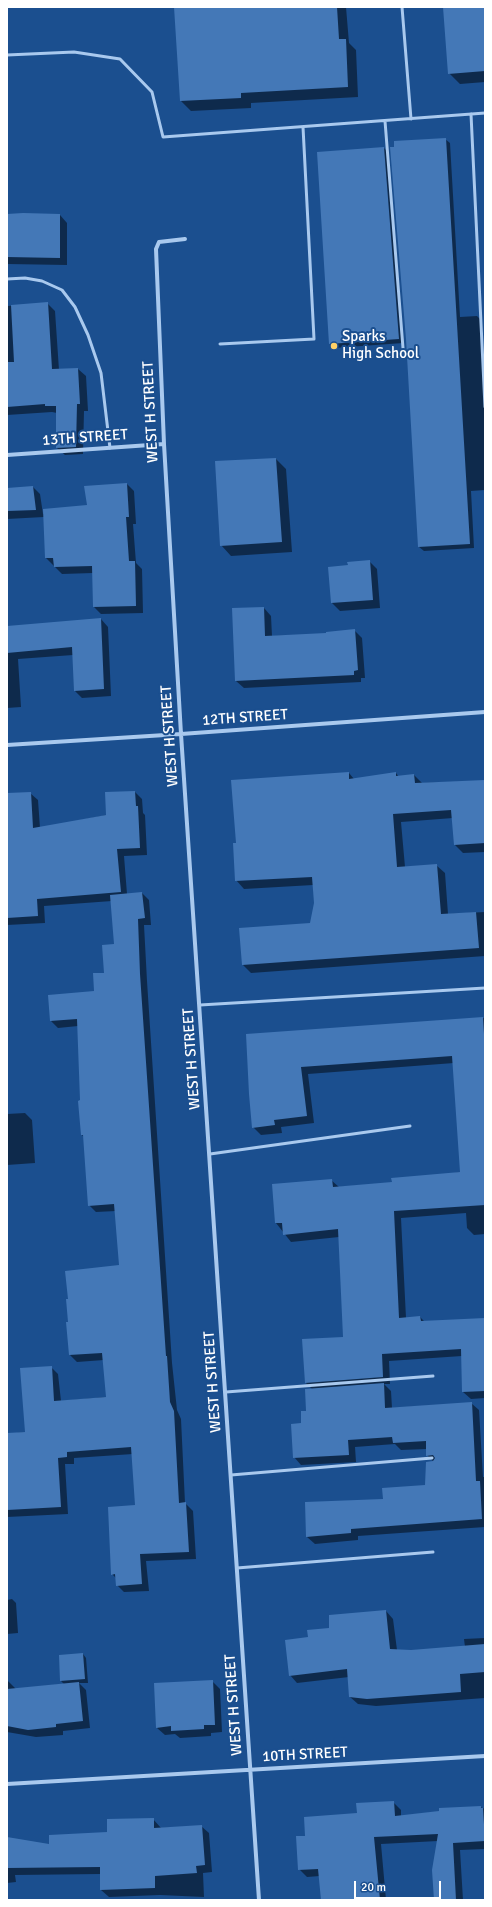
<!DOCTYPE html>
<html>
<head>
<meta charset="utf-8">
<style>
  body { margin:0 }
  #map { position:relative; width:492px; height:1907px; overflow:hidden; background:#1b4f8f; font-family:Signika,sans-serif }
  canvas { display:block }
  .frame { position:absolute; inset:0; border:8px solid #fff; pointer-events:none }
  .scale { position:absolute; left:354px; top:1881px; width:87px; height:18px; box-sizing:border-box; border:2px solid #fff; border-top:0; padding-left:5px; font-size:12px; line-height:14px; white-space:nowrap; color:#fff; -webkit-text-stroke:3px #1b4f8f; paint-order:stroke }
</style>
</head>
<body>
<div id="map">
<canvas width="492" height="1907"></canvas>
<div class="frame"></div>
<div class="scale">20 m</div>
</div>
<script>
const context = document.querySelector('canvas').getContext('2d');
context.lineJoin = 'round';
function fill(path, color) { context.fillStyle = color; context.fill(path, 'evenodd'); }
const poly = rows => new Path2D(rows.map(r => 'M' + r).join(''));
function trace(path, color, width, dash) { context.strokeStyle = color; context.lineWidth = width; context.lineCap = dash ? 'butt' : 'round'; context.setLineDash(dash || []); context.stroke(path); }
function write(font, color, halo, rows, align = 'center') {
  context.font = font + ' Signika,sans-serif'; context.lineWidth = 4; context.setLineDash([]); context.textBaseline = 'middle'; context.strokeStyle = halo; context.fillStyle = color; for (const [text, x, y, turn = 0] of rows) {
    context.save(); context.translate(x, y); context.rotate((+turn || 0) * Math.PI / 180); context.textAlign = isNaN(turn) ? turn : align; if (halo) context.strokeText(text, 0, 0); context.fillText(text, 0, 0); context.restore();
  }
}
fill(poly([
  [175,7,346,7,349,43,356,50,358,97,251,103,251,108,191,111,181,101],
  [444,7,485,7,485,82,460,84,449,73],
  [445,139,450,143,460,317,477,316,482,321,485,391,485,490,471,491,474,548,424,551,419,547],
  [384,148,388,152,403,343,334,348,330,344],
  [7,215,60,215,67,223,67,265,7,264],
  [48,304,55,311,59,370,78,369,86,376,88,411,84,411,83,454,65,455,57,448,57,413,52,412,7,415,7,306],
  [276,459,286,469,292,552,231,556,221,545],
  [127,484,134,491,136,524,133,524,136,563,142,569,143,613,101,614,94,607,93,573,62,574,46,558,44,517,7,519,7,489,33,487,40,494,43,514,88,506],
  [369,561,377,569,380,608,340,611,332,603,329,568,349,566],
  [264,608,271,616,272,636,327,634,354,630,362,638,365,678,361,678,361,682,244,688,236,681],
  [101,619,108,627,111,696,82,698,75,691,73,655,18,659,21,707,7,708,7,627],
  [349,773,354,779,396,773,399,777,414,775,422,783,485,781,485,852,463,853,455,845,453,818,401,822,405,867,436,865,445,873,448,914,485,912,485,956,251,973,243,965,311,924,315,903,313,885,244,889,236,880],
  [135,792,142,799,143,813,145,815,147,855,124,856,127,894,142,893,149,900,151,925,144,925,147,981,172,1363,177,1410,181,1419,185,1503,193,1511,196,1559,146,1561,149,1591,124,1592,117,1585,116,1578,112,1574,136,1506,133,1454,74,1458,74,1464,65,1464,68,1514,7,1517,7,1434,26,1432,51,1367,58,1374,61,1401,107,1397,104,1360,77,1362,70,1355,120,1266,116,1211,96,1212,89,1205,84,1137,82,1135,78,1026,58,1028,51,1021,96,992,105,973,115,945,112,901,44,906,45,923,7,925,7,794,30,793,38,800,40,828,107,815],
  [485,1018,485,1234,474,1235,467,1228,466,1213,401,1218,406,1318,420,1317,425,1322,485,1319,485,1398,471,1399,463,1392,462,1356,389,1361,390,1384,384,1384,391,1391,392,1408,471,1403,479,1410,483,1477,485,1477,485,1527,358,1536,358,1540,315,1544,307,1537,384,1500,426,1486,434,1462,427,1455,427,1449,401,1450,395,1444,355,1447,356,1462,301,1465,294,1457,312,1389,305,1382,344,1338,339,1237,291,1242,276,1223,331,1180,339,1187,393,1183,461,1172,454,1063,308,1074,314,1123,281,1127,282,1133,261,1135,253,1127,247,1035],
  [25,1113,32,1120,35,1163,7,1165,7,1114],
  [12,1599,16,1603,18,1633,7,1634,7,1600],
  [386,1611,393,1619,397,1650,411,1651,465,1647,464,1639,485,1638,485,1698,376,1706,358,1704,350,1697,349,1677,297,1683,290,1675,309,1638,330,1629],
  [83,1654,86,1658,88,1683,79,1683,86,1690,90,1728,63,1731,63,1735,36,1737,7,1732,7,1680,16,1689,64,1684,61,1681],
  [212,1681,220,1689,222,1732,211,1733,211,1736,180,1738,175,1734,165,1735,157,1728],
  [393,1802,401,1810,401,1816,480,1807,485,1809,485,1849,460,1850,463,1900,435,1900,438,1841,381,1844,386,1900,322,1900,320,1876,307,1877,299,1869,306,1836,358,1814],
  [153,1819,161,1828,201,1826,209,1833,212,1872,203,1873,204,1897,160,1895,109,1897,101,1890,101,1874,15,1875,16,1882,7,1883,7,1838,50,1845,108,1832]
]), '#0007');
fill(poly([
  [174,7,337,7,339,39,346,39,348,87,241,93,241,98,180,101],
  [443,7,485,7,485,71,448,74],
  [446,138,470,544,418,547,406,339,390,147,394,147,394,141],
  [384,147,399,339,329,344,317,152],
  [23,213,60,214,60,258,7,257,7,214],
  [48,302,52,369,78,368,80,404,77,404,76,447,56,448,56,406,45,406,45,404,7,407,7,362,14,362,11,305],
  [276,458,282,542,220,546,215,461],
  [127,483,129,517,126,517,129,561,135,561,136,606,93,607,92,566,54,567,53,558,45,558,43,509,87,505,84,486],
  [33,486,36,510,7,511,7,488],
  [370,560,373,600,331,603,328,567,348,565,347,562],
  [264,607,265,636,326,633,326,632,355,629,358,670,354,671,354,675,235,681,232,608],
  [101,618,104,689,74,691,72,647,7,653,7,626],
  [349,772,349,779,396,772,396,776,414,774,415,783,485,780,485,843,454,845,451,810,393,814,397,867,437,864,441,914,476,912,479,948,242,965,239,928,310,923,314,903,312,877,235,881,233,843,236,843,231,780],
  [135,791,136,806,138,806,140,848,117,849,121,892,37,899,38,916,7,918,7,793,31,792,33,828,106,815,105,792],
  [142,892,145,918,138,919,140,974,166,1356,167,1356,170,1402,174,1411,179,1503,186,1502,189,1552,140,1554,142,1584,116,1586,115,1574,111,1575,108,1507,135,1505,131,1447,67,1452,67,1457,58,1458,61,1507,7,1510,7,1433,25,1432,20,1368,52,1366,54,1401,106,1397,102,1353,69,1355,66,1322,68,1322,66,1299,68,1299,65,1271,119,1265,114,1204,88,1206,83,1135,81,1135,78,1101,80,1100,77,1019,50,1021,48,995,94,991,93,973,104,973,102,945,114,944,110,895],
  [483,1017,485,1051,485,1205,394,1211,399,1318,420,1316,421,1321,485,1318,485,1391,462,1392,461,1349,382,1354,383,1377,305,1383,302,1339,343,1337,338,1229,283,1235,282,1223,275,1223,272,1184,332,1179,333,1187,392,1182,391,1178,460,1172,452,1056,301,1067,307,1116,274,1120,275,1125,252,1128,249,1094,246,1034],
  [384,1383,385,1408,472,1402,476,1481,480,1481,482,1519,351,1529,351,1533,306,1537,305,1502,383,1499,382,1488,425,1485,426,1462,433,1461,435,1458,433,1455,426,1456,426,1441,393,1443,392,1437,348,1440,349,1455,293,1458,291,1424,301,1423,301,1411,306,1411,305,1389],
  [386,1610,390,1649,411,1650,485,1644,485,1672,460,1674,461,1692,367,1699,349,1697,347,1669,289,1676,285,1640,308,1637,307,1630,329,1628,329,1615],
  [83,1653,85,1679,60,1681,59,1655],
  [213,1680,215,1725,204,1725,204,1729,171,1731,171,1726,156,1728,154,1683],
  [79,1682,83,1721,56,1724,56,1727,28,1730,7,1726,7,1689],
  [394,1801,395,1816,439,1811,439,1808,481,1806,481,1808,483,1808,485,1841,453,1843,456,1900,434,1900,432,1870,438,1834,374,1837,380,1900,321,1900,318,1869,298,1870,296,1836,305,1836,304,1817,357,1813,356,1803],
  [154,1818,154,1828,202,1825,205,1865,196,1866,197,1873,155,1876,155,1888,100,1890,100,1867,7,1868,7,1837,49,1844,49,1835,107,1832,107,1819]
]), '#4478b7');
trace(poly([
  [402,7,411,119],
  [7,55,74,52,120,59,152,92,163,137,485,113],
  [471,114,485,407],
  [385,121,403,348],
  [7,279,25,278,42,281,62,290,75,307,88,335,101,373,110,448],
  [220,344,314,339,303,127],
  [200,1005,485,988],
  [210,1154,410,1126],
  [226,1392,433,1376],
  [231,1475,432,1458],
  [237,1568,433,1552]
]), '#a9c9ee', 3);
trace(poly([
  [185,239,159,242,156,249,164,444,181,734,259,1900],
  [7,455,164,444],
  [7,745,181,734,485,712],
  [7,1784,485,1756]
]), '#a9c9ee', 4);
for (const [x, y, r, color] of [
  [334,346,4,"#ffd166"]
]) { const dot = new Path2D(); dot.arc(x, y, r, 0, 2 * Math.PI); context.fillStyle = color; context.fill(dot); trace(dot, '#1b4f8f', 1.5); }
write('15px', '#fff', '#1b4f8f', [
  ["Sparks",342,337],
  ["High School",342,354]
], 'left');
write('15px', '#fff', '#1b4f8f', [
  ["WEST H STREET",151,412,-93],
  ["13TH STREET",85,438,-4],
  ["12TH STREET",245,718,-4],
  ["WEST H STREET",170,736,-94],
  ["WEST H STREET",192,1059,-94],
  ["WEST H STREET",213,1382,-94],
  ["WEST H STREET",234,1705,-94],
  ["10TH STREET",305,1755,-3]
]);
</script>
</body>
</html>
